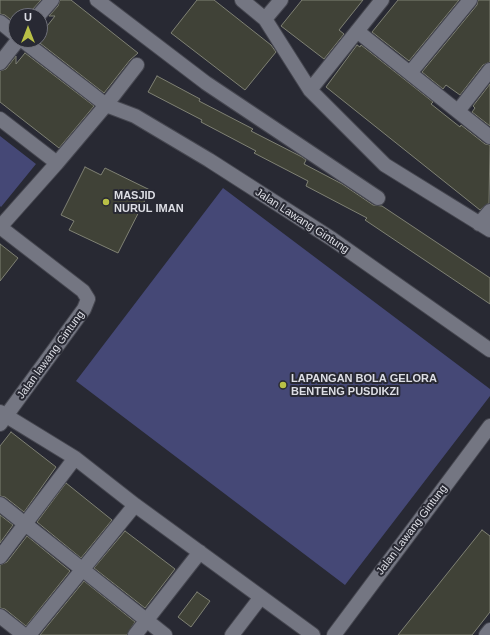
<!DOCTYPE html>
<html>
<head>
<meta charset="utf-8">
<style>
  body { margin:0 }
  #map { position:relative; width:490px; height:635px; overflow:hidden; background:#282933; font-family:Arial,sans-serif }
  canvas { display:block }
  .north { position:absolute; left:8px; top:8px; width:40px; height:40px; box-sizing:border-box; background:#282933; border:1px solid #70717a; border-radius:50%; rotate:0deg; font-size:11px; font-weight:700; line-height:16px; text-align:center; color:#dddee5 }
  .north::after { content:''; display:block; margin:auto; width:14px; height:18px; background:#b9c046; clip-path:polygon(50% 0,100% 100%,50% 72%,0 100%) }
</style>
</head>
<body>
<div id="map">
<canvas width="490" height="635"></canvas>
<div class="north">U</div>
</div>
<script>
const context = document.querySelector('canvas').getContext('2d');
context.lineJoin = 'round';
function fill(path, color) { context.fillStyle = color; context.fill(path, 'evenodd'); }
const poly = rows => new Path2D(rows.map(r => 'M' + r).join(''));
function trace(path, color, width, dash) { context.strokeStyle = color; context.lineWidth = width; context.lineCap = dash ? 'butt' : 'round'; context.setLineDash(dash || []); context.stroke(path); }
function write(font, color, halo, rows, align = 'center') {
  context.font = font + ' Arial,sans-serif'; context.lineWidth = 4; context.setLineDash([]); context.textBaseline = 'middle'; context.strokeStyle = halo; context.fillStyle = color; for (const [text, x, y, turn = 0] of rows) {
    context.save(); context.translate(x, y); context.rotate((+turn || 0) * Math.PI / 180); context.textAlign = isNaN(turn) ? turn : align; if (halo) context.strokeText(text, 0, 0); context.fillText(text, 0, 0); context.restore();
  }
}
fill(poly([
  [0,136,36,164,1,207,0,206],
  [223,188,490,389,490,396,345,585,76,381]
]), '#454876');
const building = poly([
  [0,0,41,0,32,10,30,16,16,16,16,24,5,15,0,14,0,0],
  [60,0,71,0,138,53,130,60,104,93,36,40,40,40,40,35,55,16,49,16,58,6,60,0],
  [197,0,214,0,271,45,276,52,245,90,171,33,197,0],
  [302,0,363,0,339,30,344,34,324,59,281,26,302,0],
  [398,0,459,0,409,61,372,32,398,0],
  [478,0,490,0,490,62,483,65,460,95,446,85,443,89,422,72,477,5,478,0],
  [357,45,360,47,361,45,433,102,431,104,460,127,461,125,485,144,490,145,489,203,480,210,326,87,357,45],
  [25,53,94,106,59,148,0,102,0,71,6,69,16,56,16,64,25,53],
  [157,76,200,99,199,101,253,129,251,131,302,157,306,160,304,164,342,184,373,205,382,206,490,278,490,304,365,220,367,218,306,186,308,181,254,153,256,151,201,122,202,120,148,92,157,76],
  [490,84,490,126,472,112,475,108,473,106,490,84],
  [85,167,101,175,105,168,150,190,118,253,69,230,74,221,61,215,85,167],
  [0,244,18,258,0,281,0,244],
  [11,432,56,467,24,512,5,497,0,496,0,446,11,432],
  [66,483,112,520,81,558,37,522,66,483],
  [0,515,13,525,0,543,0,515],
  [482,530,490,536,490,612,472,635,398,635,482,530],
  [125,531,175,569,145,608,94,568,125,531],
  [27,536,70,571,26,626,5,609,0,608,0,565,7,562,27,536],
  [84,581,135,622,127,635,40,635,84,581],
  [197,592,210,601,191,627,178,617,197,592]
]);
fill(building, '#404237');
trace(building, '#7f8174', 1);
const minor = poly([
  [97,0,206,83,378,198],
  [242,0,265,19,310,90,385,165,490,230],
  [38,16,52,0],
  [265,19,281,0],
  [0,22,16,35],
  [357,31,490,137],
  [22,40,106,105,137,65],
  [0,63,18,40],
  [410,73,470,0],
  [310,90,382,0],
  [458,111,490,70],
  [0,119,57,163],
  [479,224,490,211],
  [0,227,57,163,106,105,135,116,209,160,332,239,490,350],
  [0,227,83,291,88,299,84,309,0,424],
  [0,412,75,458,135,505,313,635],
  [0,504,165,635],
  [0,557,75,458],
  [0,616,24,635],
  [29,635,135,505],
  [135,635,200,552],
  [232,635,261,597],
  [334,635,490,426],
  [486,635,490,630]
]);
trace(minor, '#464750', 16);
trace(minor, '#747682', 14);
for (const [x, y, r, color] of [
  [106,202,4,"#b9c046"],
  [283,385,4,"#b9c046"]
]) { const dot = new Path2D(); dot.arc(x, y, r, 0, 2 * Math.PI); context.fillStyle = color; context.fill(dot); trace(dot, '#282933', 1.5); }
write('bold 11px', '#dddee5', '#282933', [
  ["MASJID",114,196],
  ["NURUL IMAN",114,209],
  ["LAPANGAN BOLA GELORA",291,379],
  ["BENTENG PUSDIKZI",291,392]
], 'left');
write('11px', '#dddee5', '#282933', [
  ["Jalan Lawang Gintung",302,221,33],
  ["Jalan lawang Gintung",51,355,-54],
  ["Jalan Lawang Gintung",412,530,-53]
]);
</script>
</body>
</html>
